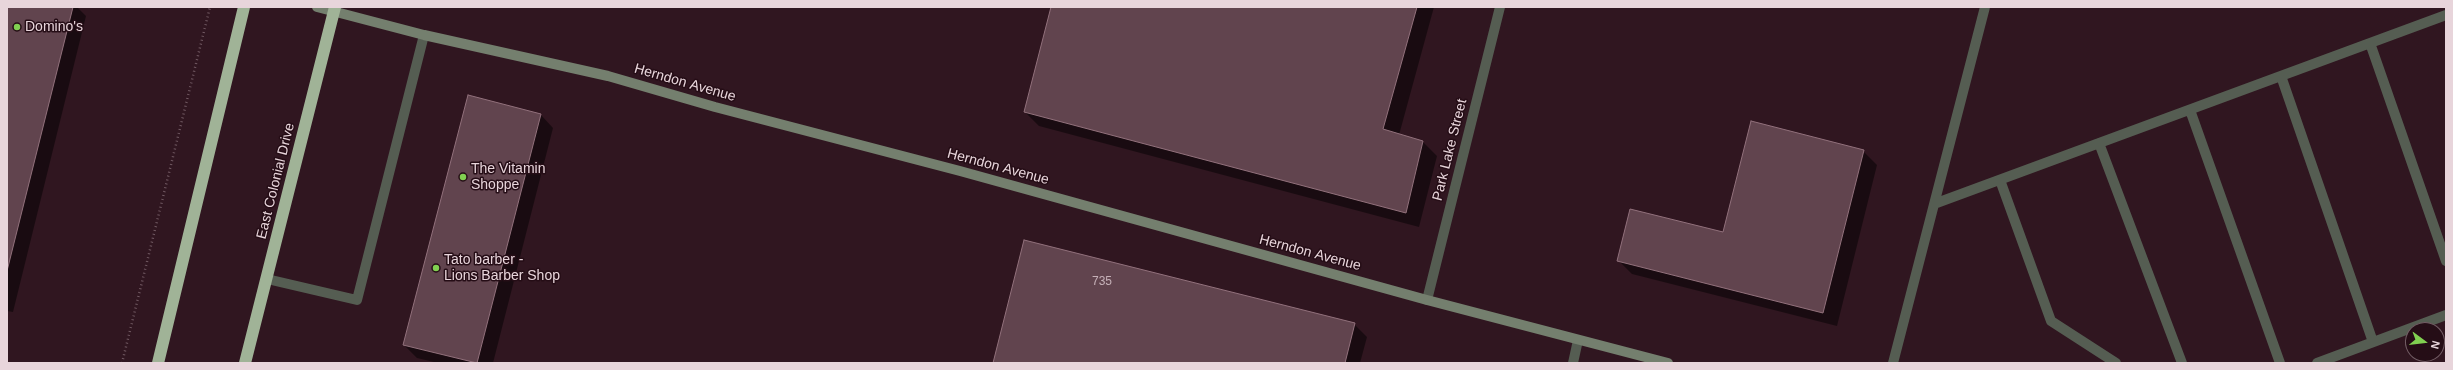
<!DOCTYPE html>
<html>
<head>
<meta charset="utf-8">
<style>
  body { margin:0 }
  #map { position:relative; width:2453px; height:370px; overflow:hidden; background:#301620; font-family:Arial,sans-serif }
  canvas { display:block }
  .frame { position:absolute; inset:0; border:8px solid #e8d5db; pointer-events:none }
  .north { position:absolute; left:2405px; top:322px; width:40px; height:40px; box-sizing:border-box; background:#250d16; border:1px solid #735d65; border-radius:50%; rotate:105deg; font-size:11px; font-weight:700; line-height:16px; text-align:center; color:#e8d5db }
  .north::after { content:''; display:block; margin:auto; width:14px; height:18px; background:#81d051; clip-path:polygon(50% 0,100% 100%,50% 72%,0 100%) }
</style>
</head>
<body>
<div id="map">
<canvas width="2453" height="370"></canvas>
<div class="frame"></div>
<div class="north">N</div>
</div>
<script>
const context = document.querySelector('canvas').getContext('2d');
context.lineJoin = 'round';
function fill(path, color) { context.fillStyle = color; context.fill(path, 'evenodd'); }
const poly = rows => new Path2D(rows.map(r => 'M' + r).join(''));
function trace(path, color, width, dash) { context.strokeStyle = color; context.lineWidth = width; context.lineCap = dash ? 'butt' : 'round'; context.setLineDash(dash || []); context.stroke(path); }
function write(font, color, halo, rows, align = 'center') {
  context.font = font + ' Arial,sans-serif'; context.lineWidth = 3; context.setLineDash([]); context.textBaseline = 'middle'; context.strokeStyle = halo; context.fillStyle = color; for (const [text, x, y, turn = 0] of rows) {
    context.save(); context.translate(x, y); context.rotate((+turn || 0) * Math.PI / 180); context.textAlign = isNaN(turn) ? turn : align; if (halo) context.strokeText(text, 0, 0); context.fillText(text, 0, 0); context.restore();
  }
}
fill(poly([
  [7,7,77,7,86,16,13,312,7,311],
  [1052,7,1434,7,1399,135,1423,142,1437,156,1419,227,1039,126,1025,112],
  [541,115,553,128,493,363,438,363,417,358,404,345],
  [1863,151,1877,165,1837,326,1632,274,1618,260,1724,233],
  [1354,324,1367,337,1360,363,994,363]
]), '#0007');
const building = poly([
  [7,7,73,7,7,271,7,7],
  [1051,7,1417,7,1383,129,1423,141,1406,213,1024,112,1051,7],
  [468,95,541,114,477,363,403,345,468,95],
  [1751,121,1864,150,1823,313,1617,261,1630,209,1723,232,1751,121],
  [1024,240,1355,323,1345,363,993,363,1024,240]
]);
fill(building, '#61444e');
trace(building, '#92717c', 1);
trace(poly([
  [122,363,210,7]
]), '#705861', 2.5, [1, 3]);
trace(poly([
  [2370,43,2446,261],
  [2281,76,2373,342],
  [2190,110,2280,363],
  [2099,143,2182,363],
  [2000,180,2051,321,2116,363],
  [1934,204,2446,15],
  [267,279,357,300,424,35],
  [1573,363,1578,340],
  [1893,363,1985,7],
  [2317,363,2446,315]
]), '#555d52', 10);
trace(poly([
  [1427,300,1500,7]
]), '#555d52', 10);
trace(poly([
  [317,7,424,35,608,76,715,107,960,171,1427,300,1668,363]
]), '#747f6e', 10);
trace(poly([
  [158,363,244,7],
  [245,363,335,7]
]), '#a0b397', 12);
for (const [x, y, r, color] of [
  [17,27,4,"#81d051"],
  [463,177,4,"#81d051"],
  [436,268,4,"#81d051"]
]) { const dot = new Path2D(); dot.arc(x, y, r, 0, 2 * Math.PI); context.fillStyle = color; context.fill(dot); trace(dot, '#250d16', 1.5); }
write('12px', '#c6b1b8', null, [
  ["735",1102,282]
]);
write('14px', '#e8d5db', '#250d16', [
  ["Domino's",25,27],
  ["The Vitamin",471,169],
  ["Shoppe",471,185],
  ["Tato barber -",444,260],
  ["Lions Barber Shop",444,276]
], 'left');
write('14px', '#e8d5db', '#250d16', [
  ["Herndon Avenue",685,83,16],
  ["Park Lake Street",1450,150,-76],
  ["Herndon Avenue",998,167,15],
  ["East Colonial Drive",276,181,-76],
  ["Herndon Avenue",1310,253,15]
]);
</script>
</body>
</html>
